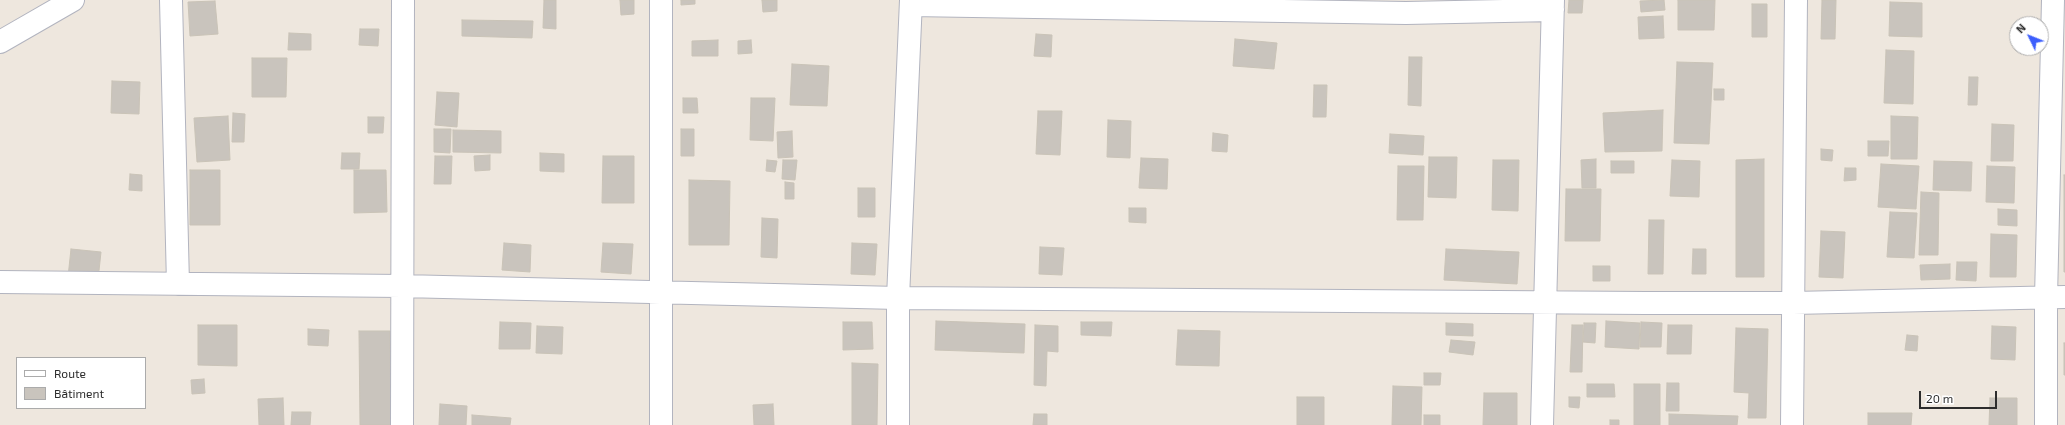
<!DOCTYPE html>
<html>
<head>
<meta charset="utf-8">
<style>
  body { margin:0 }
  #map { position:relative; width:2065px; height:425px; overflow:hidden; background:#eee7de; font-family:"Exo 2",sans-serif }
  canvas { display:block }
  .legend { position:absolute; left:16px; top:357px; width:130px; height:52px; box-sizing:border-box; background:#fff; border:1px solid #ababab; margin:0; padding:5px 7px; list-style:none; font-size:12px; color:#2c2c2c }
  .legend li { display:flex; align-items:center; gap:8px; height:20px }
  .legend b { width:20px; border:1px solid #ababab }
  .north { position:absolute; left:2009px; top:16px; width:40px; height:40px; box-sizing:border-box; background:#fff; border:1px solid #ababab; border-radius:50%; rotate:313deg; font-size:11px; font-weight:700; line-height:16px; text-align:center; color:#2c2c2c }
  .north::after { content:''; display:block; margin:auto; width:14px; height:18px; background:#3c5efc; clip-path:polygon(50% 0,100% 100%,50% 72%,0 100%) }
  .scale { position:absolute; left:1919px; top:391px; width:78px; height:18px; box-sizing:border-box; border:2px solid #2c2c2c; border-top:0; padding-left:5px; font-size:12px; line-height:14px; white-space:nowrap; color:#2c2c2c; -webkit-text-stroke:3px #fff; paint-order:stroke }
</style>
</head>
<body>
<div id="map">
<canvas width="2065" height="425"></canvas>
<ul class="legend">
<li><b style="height:5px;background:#fff"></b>Route</li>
<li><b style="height:11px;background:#c9c4bd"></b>Bâtiment</li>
</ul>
<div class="north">N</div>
<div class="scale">20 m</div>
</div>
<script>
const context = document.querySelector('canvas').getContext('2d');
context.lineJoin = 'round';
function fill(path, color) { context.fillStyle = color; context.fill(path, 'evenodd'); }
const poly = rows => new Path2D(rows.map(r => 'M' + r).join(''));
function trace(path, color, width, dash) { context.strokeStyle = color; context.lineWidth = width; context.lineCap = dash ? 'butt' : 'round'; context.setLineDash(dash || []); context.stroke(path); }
const building = poly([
  [544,0,556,0,556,29,543,28,544,0],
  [620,0,634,0,634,14,621,15,620,0],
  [681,0,695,0,695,4,681,5,681,0],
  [762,0,777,0,777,11,763,12,762,0],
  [1569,0,1583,0,1582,13,1568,13,1569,0],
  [1664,0,1665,10,1641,12,1640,1,1664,0],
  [1678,0,1715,0,1714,30,1678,30,1678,0],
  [1822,0,1836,0,1835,39,1821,39,1822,0],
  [215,1,218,34,190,36,188,2,215,1],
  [1890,2,1922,3,1922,37,1889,36,1890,2],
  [1752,4,1767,4,1767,37,1752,37,1752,4],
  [1663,16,1664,38,1639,39,1638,17,1663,16],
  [462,20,533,21,532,38,462,36,462,20],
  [360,29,379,29,378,46,359,45,360,29],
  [289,33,311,34,311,50,288,50,289,33],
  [1036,34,1052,35,1051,57,1034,56,1036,34],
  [1235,39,1277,43,1274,69,1233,66,1235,39],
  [718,40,718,56,692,56,692,41,718,40],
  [751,40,752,53,738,54,738,41,751,40],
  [1886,50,1914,51,1913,104,1884,103,1886,50],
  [1409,57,1422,57,1421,106,1408,105,1409,57],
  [252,58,287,58,286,97,252,97,252,58],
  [1677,62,1713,63,1709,144,1674,143,1677,62],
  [792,64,829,66,827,106,790,105,792,64],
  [1969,77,1978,77,1977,105,1968,105,1969,77],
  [112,81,140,82,139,114,111,113,112,81],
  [1314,85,1327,85,1326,117,1313,117,1314,85],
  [1714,89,1724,89,1724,100,1714,100,1714,89],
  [437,92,459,93,457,127,435,125,437,92],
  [683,98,697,98,698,113,683,113,683,98],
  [751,98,775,98,773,141,750,140,751,98],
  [1663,110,1662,151,1605,152,1603,113,1663,110],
  [1038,111,1062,111,1060,155,1036,154,1038,111],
  [233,113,245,114,244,142,232,142,233,113],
  [228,116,230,160,197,162,194,118,228,116],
  [1891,116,1918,117,1917,159,1891,159,1891,116],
  [368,117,384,117,383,133,368,133,368,117],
  [1108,120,1131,121,1130,158,1107,157,1108,120],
  [1992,124,2014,125,2013,161,1991,161,1992,124],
  [434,129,451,129,450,153,434,152,434,129],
  [681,129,694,129,694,156,681,156,681,129],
  [453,130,501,131,501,153,453,152,453,130],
  [792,131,793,157,778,158,777,132,792,131],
  [1213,133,1228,135,1227,152,1212,151,1213,133],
  [1390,134,1424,136,1423,155,1389,153,1390,134],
  [1868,141,1889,141,1888,156,1868,156,1868,141],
  [1821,149,1833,150,1832,161,1821,160,1821,149],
  [342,153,360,153,359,169,341,169,342,153],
  [540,153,564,154,564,172,540,171,540,153],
  [490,155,490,170,475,171,474,156,490,155],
  [435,156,452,156,451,184,434,184,435,156],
  [603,156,634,156,634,203,602,203,603,156],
  [1429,157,1457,157,1456,198,1428,197,1429,157],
  [1141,158,1168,159,1167,189,1139,188,1141,158],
  [1596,159,1596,188,1582,188,1581,160,1596,159],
  [1764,159,1764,277,1736,277,1736,160,1764,159],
  [767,160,777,161,775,172,766,171,767,160],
  [783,160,797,160,795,180,782,179,783,160],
  [1493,160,1519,160,1518,211,1492,210,1493,160],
  [1672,160,1700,161,1699,197,1670,196,1672,160],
  [1611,161,1634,161,1634,173,1611,173,1611,161],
  [1934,161,1972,162,1971,191,1933,190,1934,161],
  [1881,164,1919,166,1916,209,1878,207,1881,164],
  [1398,166,1424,166,1423,220,1397,220,1398,166],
  [1987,166,2015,167,2014,203,1986,202,1987,166],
  [1845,168,1856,168,1856,180,1844,181,1845,168],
  [190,170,220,170,220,225,190,225,190,170],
  [354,170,386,170,387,212,354,213,354,170],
  [130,174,142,175,142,191,129,190,130,174],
  [2064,175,2065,175,2065,272,2064,272,2064,175],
  [689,180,730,181,729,245,689,245,689,180],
  [785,182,794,183,794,199,785,199,785,182],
  [858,188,875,188,875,217,858,217,858,188],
  [1566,189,1601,189,1600,241,1565,241,1566,189],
  [1921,192,1939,193,1938,255,1919,255,1921,192],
  [1129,208,1146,208,1146,223,1129,222,1129,208],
  [1998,209,2017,210,2017,226,1998,225,1998,209],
  [1890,212,1917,213,1914,258,1887,257,1890,212],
  [762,218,778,219,777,258,761,257,762,218],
  [1649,220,1664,220,1663,274,1648,274,1649,220],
  [1821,231,1845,232,1843,278,1819,277,1821,231],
  [1991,234,2017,235,2016,277,1990,277,1991,234],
  [504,243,531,245,530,272,502,270,504,243],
  [603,243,633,244,631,274,601,272,603,243],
  [852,243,877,244,875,275,851,274,852,243],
  [1040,247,1064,248,1062,275,1039,274,1040,247],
  [71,249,101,252,98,280,68,277,71,249],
  [1446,249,1519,252,1517,284,1444,280,1446,249],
  [1693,249,1706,249,1706,274,1692,274,1693,249],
  [1957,262,1977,262,1976,281,1956,280,1957,262],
  [1950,264,1950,279,1921,280,1920,265,1950,264],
  [1593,266,1610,266,1610,281,1593,281,1593,266],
  [936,321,1025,324,1024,353,935,350,936,321],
  [1606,321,1640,323,1639,349,1605,347,1606,321],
  [500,322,531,323,530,349,499,349,500,322],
  [843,322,872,322,873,349,843,350,843,322],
  [1081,322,1112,322,1111,336,1081,335,1081,322],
  [1641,322,1662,323,1661,347,1640,347,1641,322],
  [1446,323,1473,324,1473,336,1446,335,1446,323],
  [1584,323,1596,323,1595,343,1583,342,1584,323],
  [198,325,237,325,237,366,198,365,198,325],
  [1035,325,1058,326,1058,352,1047,351,1046,386,1034,385,1035,325],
  [1572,325,1583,325,1582,372,1570,372,1572,325],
  [1668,325,1692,325,1691,354,1667,354,1668,325],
  [537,326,563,327,562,354,536,353,537,326],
  [1992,326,2016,327,2015,360,1991,359,1992,326],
  [1736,328,1768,329,1766,418,1748,418,1749,393,1734,392,1736,328],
  [308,329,329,330,328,346,308,345,308,329],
  [1178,330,1220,331,1219,366,1176,365,1178,330],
  [359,331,390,331,391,425,360,425,359,331],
  [1907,335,1918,336,1917,351,1905,350,1907,335],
  [1451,340,1475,342,1473,355,1449,352,1451,340],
  [2064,343,2065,343,2065,375,2064,375,2064,343],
  [852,363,878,364,877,425,852,425,852,363],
  [1424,373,1441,373,1440,385,1424,385,1424,373],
  [204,379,205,393,192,394,191,380,204,379],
  [1667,383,1679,383,1679,411,1666,411,1667,383],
  [1587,384,1614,384,1615,397,1587,397,1587,384],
  [1634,384,1660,384,1660,425,1634,425,1634,384],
  [1393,386,1422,387,1421,425,1392,425,1393,386],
  [1484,393,1517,393,1517,425,1483,425,1484,393],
  [1297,397,1324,397,1324,425,1297,425,1297,397],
  [1569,397,1580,397,1579,408,1569,407,1569,397],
  [283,398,284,425,259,425,258,399,283,398],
  [1990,398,2017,398,2017,425,1989,425,1990,398],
  [440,404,467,406,466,425,439,425,440,404],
  [773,404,774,425,754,425,753,405,773,404],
  [292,412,311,412,310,425,291,425,292,412],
  [1868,413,1912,413,1911,425,1868,425,1868,413],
  [1034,414,1047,414,1047,425,1033,425,1034,414],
  [1669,414,1738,416,1737,425,1669,425,1669,414],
  [472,415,511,418,510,425,472,425,472,415],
  [1424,415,1440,415,1440,425,1424,425,1424,415],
  [1610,420,1619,420,1619,425,1610,425,1610,420]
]);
fill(building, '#c9c4bd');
trace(building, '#c9c3b7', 1);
const street = poly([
  [171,0,178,284],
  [911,5,1406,13,1553,10],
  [0,42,73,0],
  [0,282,402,286,898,298,1646,303,1793,303,2065,297],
  [402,425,403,0],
  [661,425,661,0],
  [898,425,898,298,911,0],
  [1542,425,1553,0],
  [1792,425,1796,0],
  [2046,425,2046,298,2053,0]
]);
trace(street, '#b2b4bf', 24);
trace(street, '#fff', 22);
</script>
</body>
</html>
